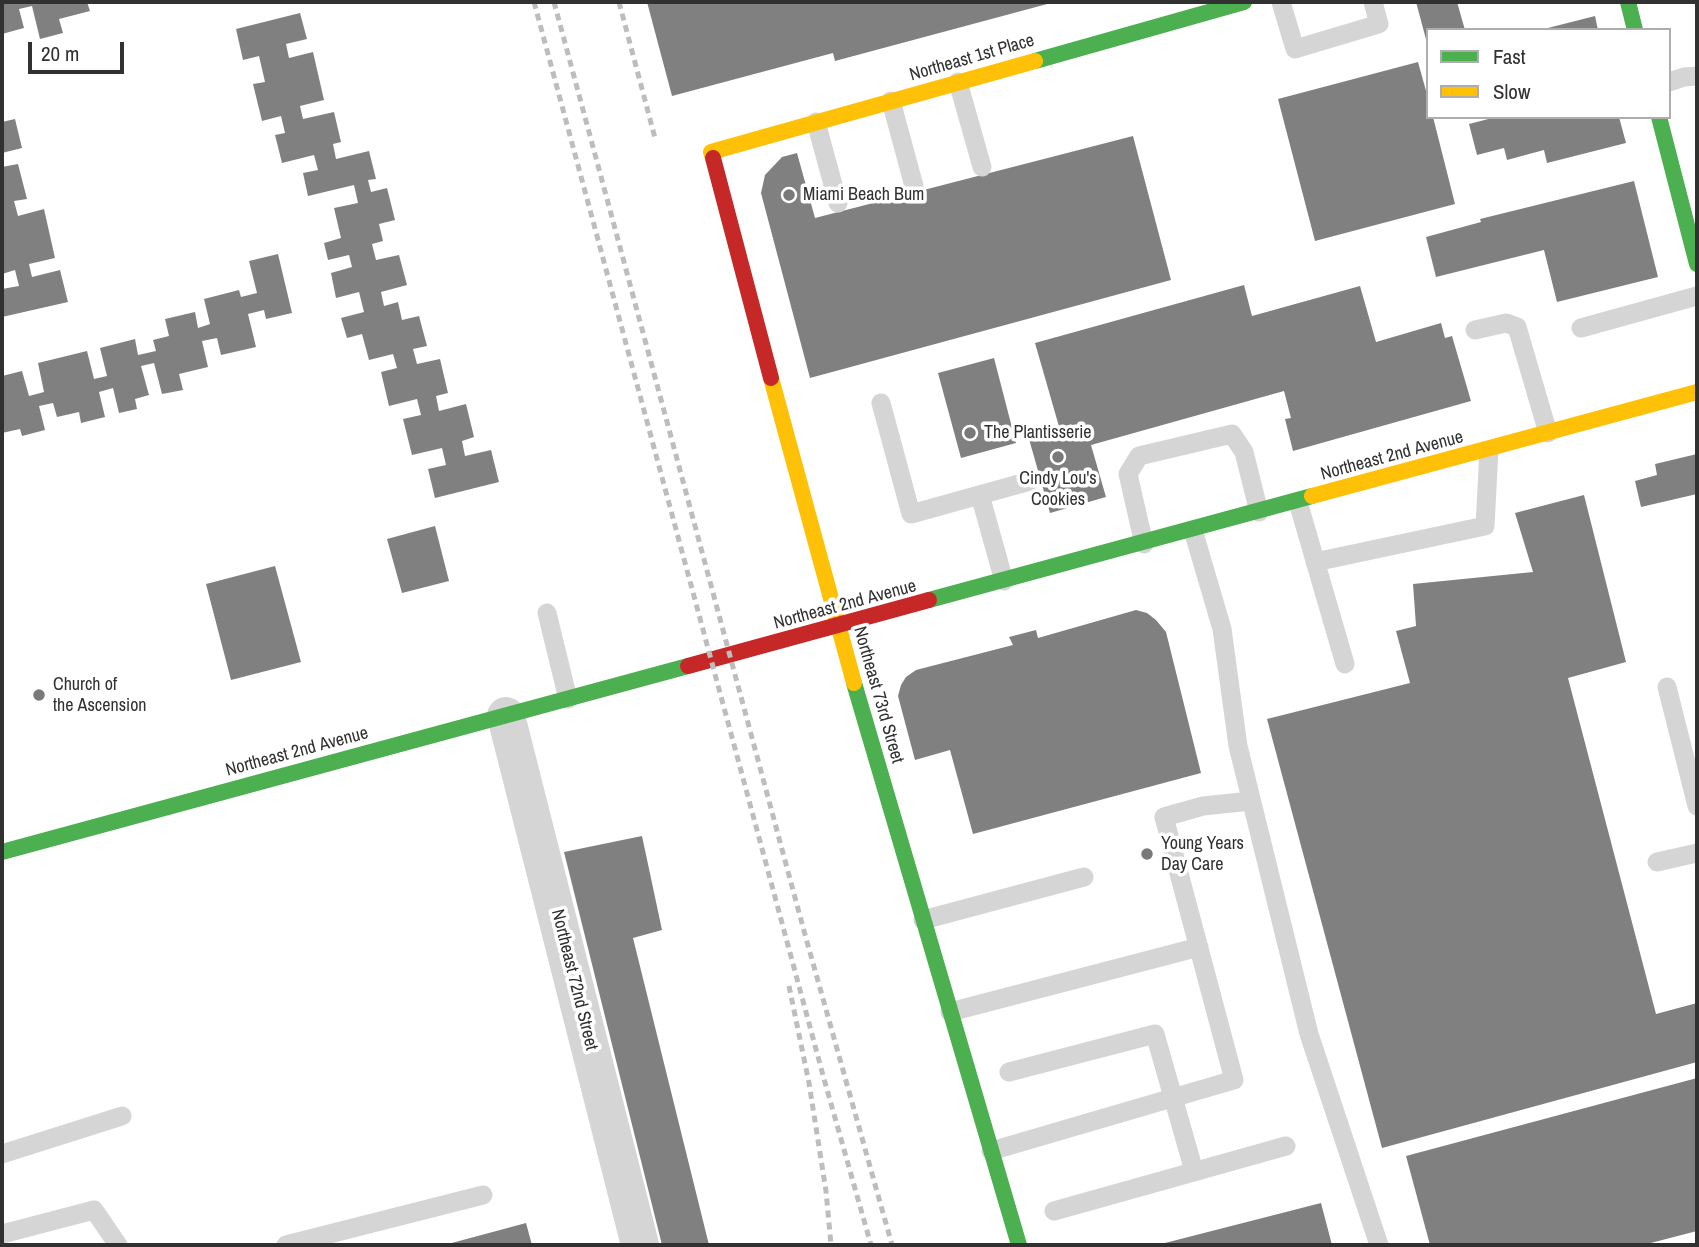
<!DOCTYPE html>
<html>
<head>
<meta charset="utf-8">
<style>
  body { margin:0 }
  #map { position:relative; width:1699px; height:1247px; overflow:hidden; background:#fff; font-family:"Archivo Narrow",sans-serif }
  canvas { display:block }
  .frame { position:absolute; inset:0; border:4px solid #313131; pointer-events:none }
  .legend { position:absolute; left:1426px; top:28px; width:245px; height:91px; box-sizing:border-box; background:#fff; border:2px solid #adadad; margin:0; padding:9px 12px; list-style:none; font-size:21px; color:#313131 }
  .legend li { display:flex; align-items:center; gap:14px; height:35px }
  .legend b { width:35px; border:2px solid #adadad }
  .scale { position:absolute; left:28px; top:42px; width:96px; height:32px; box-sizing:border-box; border:4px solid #313131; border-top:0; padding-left:9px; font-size:21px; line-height:24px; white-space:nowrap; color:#313131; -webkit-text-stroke:5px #fff; paint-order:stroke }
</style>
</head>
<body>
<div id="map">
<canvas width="1699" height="1247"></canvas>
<div class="frame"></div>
<ul class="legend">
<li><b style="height:9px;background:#4caf50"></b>Fast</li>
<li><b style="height:9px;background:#ffc107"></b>Slow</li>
</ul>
<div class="scale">20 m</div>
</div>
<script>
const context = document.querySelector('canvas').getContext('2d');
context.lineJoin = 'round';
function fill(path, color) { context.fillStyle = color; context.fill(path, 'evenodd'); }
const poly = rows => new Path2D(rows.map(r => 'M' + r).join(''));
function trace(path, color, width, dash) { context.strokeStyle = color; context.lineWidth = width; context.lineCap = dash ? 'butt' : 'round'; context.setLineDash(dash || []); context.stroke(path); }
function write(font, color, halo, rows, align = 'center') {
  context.font = font + ' "Archivo Narrow",sans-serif'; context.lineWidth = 7; context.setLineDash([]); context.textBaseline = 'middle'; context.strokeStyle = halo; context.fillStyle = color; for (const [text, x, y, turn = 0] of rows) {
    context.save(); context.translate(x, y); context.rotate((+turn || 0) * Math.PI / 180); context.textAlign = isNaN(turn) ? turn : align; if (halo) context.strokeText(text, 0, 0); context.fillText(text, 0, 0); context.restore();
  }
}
fill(poly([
  [2,2,87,2,90,11,59,19,63,33,40,39,32,6,19,9,24,28,2,34],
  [647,2,1051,2,1051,3,835,61,833,53,672,96],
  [1416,2,1457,2,1465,30,1428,30,1427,43],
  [300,13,307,39,286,44,289,58,313,52,324,100,300,106,303,119,334,112,341,142,333,144,336,159,369,151,376,179,368,180,371,192,387,188,395,220,379,224,383,241,372,244,376,260,399,255,407,285,381,292,384,306,398,302,402,320,419,316,427,346,413,349,417,364,440,359,448,393,436,396,439,411,466,404,474,437,462,441,465,456,491,450,499,482,435,498,428,469,446,465,442,448,412,455,403,419,421,415,417,399,389,406,381,372,397,368,393,354,369,360,362,334,347,338,341,318,364,312,359,292,336,298,331,273,352,267,349,255,328,260,324,243,341,238,334,208,358,203,354,185,308,196,303,173,318,170,314,155,282,163,275,135,285,133,281,116,262,121,253,84,265,82,259,56,243,60,236,29],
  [1595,16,1598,30,1545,30,1544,29],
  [1418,62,1428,98,1428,117,1433,117,1455,204,1315,241,1278,99],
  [1496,117,1619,117,1626,143,1547,163,1544,150,1507,160,1504,148,1477,155,1469,124],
  [15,119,22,148,2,153,2,122],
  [1133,136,1171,280,810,378,761,193,765,175,782,157,797,153,815,218],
  [18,164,27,199,14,201,18,216,44,209,55,258,29,264,32,277,60,270,68,302,2,317,2,289,19,286,15,270,2,274,2,167],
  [1634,181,1658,277,1557,302,1544,250,1436,277,1426,237,1481,222,1480,219],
  [278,254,292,313,266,319,264,310,248,314,256,347,221,355,217,338,202,341,208,367,179,374,183,390,162,394,154,363,141,366,149,395,135,399,137,409,119,413,113,388,99,392,105,417,81,423,79,412,57,417,53,403,39,406,45,430,22,436,20,429,2,433,2,376,22,371,29,396,44,392,38,363,87,351,94,379,107,376,100,348,135,339,138,355,156,351,153,340,169,336,165,319,195,312,198,328,210,324,204,299,239,290,241,297,257,293,249,261],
  [1244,285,1252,316,1360,286,1376,342,1441,323,1445,338,1452,336,1471,401,1293,451,1285,419,1291,418,1284,391,1091,445,1106,497,1050,513,1029,439,1060,430,1035,343],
  [994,358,1016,443,961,458,938,373],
  [1697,454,1697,494,1641,507,1635,481,1657,475,1655,464],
  [1584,495,1626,662,1568,678,1656,1014,1697,1003,1697,1062,1382,1148,1267,719,1410,683,1396,631,1416,626,1413,584,1533,572,1515,513],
  [435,526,449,581,402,593,387,539],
  [275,566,301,662,231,680,206,584],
  [1136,610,1147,613,1156,620,1166,632,1201,773,973,834,950,750,915,760,898,696,901,685,906,677,916,670,1013,645,1009,637,1036,630,1038,638],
  [642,836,662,930,633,938,709,1245,662,1245,564,852],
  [1697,1078,1697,1231,1643,1245,1430,1245,1406,1156],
  [1321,1203,1332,1245,1161,1245,1161,1244],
  [526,1223,532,1245,448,1245,448,1244]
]), '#808080');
trace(poly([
  [1281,2,1295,49,1379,24,1373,2],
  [958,82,982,167],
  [1669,82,1684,77,1697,76],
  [891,101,914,186],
  [816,122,838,203],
  [1581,328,1697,296],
  [1475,330,1506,323,1517,327,1548,433],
  [881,403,911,514,1030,481],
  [980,495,1004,581],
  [1298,502,1345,664],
  [1193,530,1222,629,1238,746,1309,1034,1379,1245],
  [1144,544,1128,474,1139,456,1232,434,1244,452,1259,512],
  [1315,562,1485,526,1489,450],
  [547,613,568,699],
  [1667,687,1697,806],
  [1657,862,1697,853],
  [923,920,1084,877],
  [950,1012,1199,947],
  [1009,1072,1155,1034,1194,1171],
  [991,1151,1234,1080,1164,817,1203,806,1251,801],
  [2,1154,122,1116],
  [1054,1211,1286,1146],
  [2,1234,94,1210,118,1245],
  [286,1245,483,1195]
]), '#d5d5d5', 19);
trace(poly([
  [506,716,640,1245]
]), '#d5d5d5', 38);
trace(poly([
  [1628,2,1635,30],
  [1035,61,1244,2],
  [1659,117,1697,264],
  [929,600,1312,496],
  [854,683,1019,1245],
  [2,852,688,666]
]), '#4caf50', 16);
trace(poly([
  [713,158,711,152,1035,61],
  [771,378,854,683],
  [1312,496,1697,392]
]), '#ffc107', 16);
trace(poly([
  [713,158,771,378],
  [688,666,929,600]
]), '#c62828', 16);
trace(poly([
  [534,2,824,1079,871,1245],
  [554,2,804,931,892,1245],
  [619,2,655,138],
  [789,986,809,1083,826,1191,831,1245]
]), '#bdbdbd', 5, [7, 5]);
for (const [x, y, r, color] of [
  [789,195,7,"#797979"],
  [970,433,7,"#797979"],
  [1058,457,7,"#797979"],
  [39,695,7,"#797979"],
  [1147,854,7,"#797979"]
]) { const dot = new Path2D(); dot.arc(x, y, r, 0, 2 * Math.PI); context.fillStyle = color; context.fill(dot); trace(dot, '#fff', 2.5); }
write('18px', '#313131', '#fff', [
  ["Northeast 1st Place",972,58,-16],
  ["Northeast 2nd Avenue",1392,456,-15],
  ["Northeast 2nd Avenue",845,605,-15],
  ["Northeast 73rd Street",878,695,74],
  ["Northeast 2nd Avenue",297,752,-15],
  ["Northeast 72nd Street",574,980,76]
]);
write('18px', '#313131', '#fff', [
  ["Miami Beach Bum",803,195],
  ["The Plantisserie",984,433],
  ["Cindy Lou's",1058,479,"center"],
  ["Cookies",1058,500,"center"],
  ["Church of",53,685],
  ["the Ascension",53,706],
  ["Young Years",1161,844],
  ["Day Care",1161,865]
], 'left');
</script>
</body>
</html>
